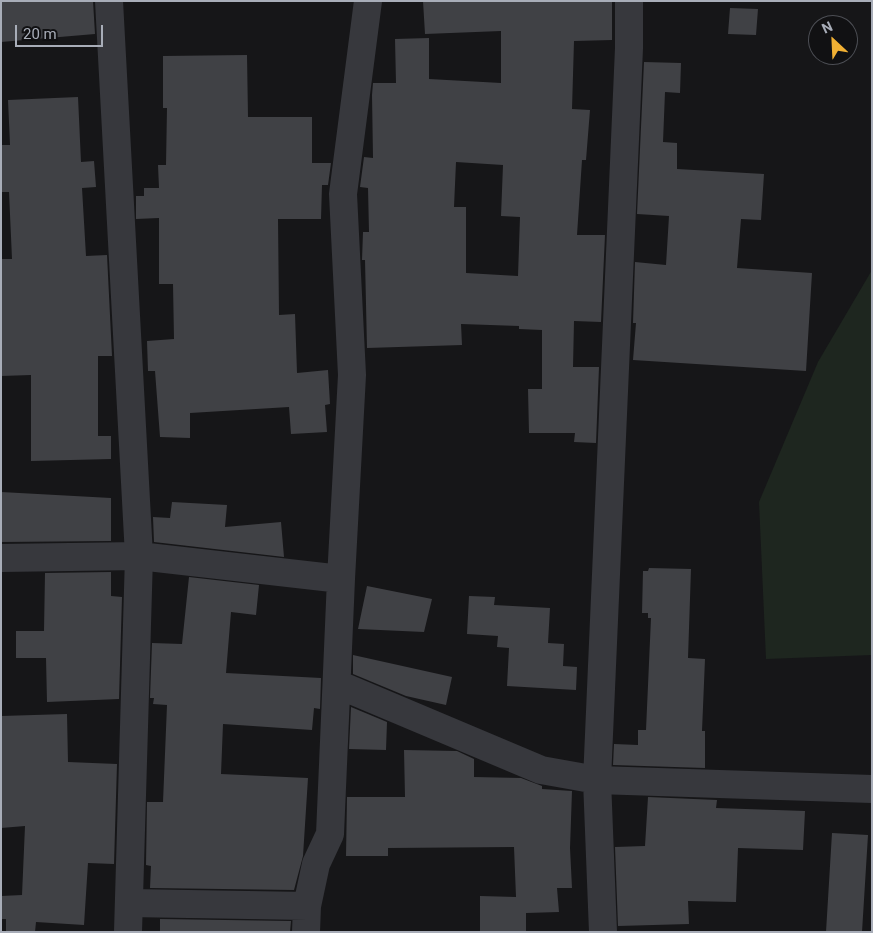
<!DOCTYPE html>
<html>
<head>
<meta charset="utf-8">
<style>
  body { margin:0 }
  #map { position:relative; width:873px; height:933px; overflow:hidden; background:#161618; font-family:Roboto,sans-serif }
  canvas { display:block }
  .frame { position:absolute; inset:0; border:2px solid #a8adb8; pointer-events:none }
  .north { position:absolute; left:808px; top:15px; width:50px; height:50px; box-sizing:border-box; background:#111113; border:1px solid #4d4f55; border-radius:50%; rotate:335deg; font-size:14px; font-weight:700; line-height:20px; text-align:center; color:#a8adb8 }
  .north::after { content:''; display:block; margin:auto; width:18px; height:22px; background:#f2b134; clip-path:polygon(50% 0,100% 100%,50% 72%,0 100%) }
  .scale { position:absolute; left:15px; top:25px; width:88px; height:22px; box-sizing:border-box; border:2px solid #a8adb8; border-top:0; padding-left:6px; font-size:15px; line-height:18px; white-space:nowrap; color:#a8adb8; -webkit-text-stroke:4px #111113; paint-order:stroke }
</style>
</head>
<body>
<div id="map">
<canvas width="873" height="933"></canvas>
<div class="frame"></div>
<div class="north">N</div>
<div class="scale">20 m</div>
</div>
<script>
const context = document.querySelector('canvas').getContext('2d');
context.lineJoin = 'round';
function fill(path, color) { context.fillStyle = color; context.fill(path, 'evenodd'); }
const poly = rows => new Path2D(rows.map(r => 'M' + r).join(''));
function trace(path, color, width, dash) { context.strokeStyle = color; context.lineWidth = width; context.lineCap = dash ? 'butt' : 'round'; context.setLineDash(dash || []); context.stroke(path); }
fill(poly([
  [872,270,872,655,766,659,759,502,818,362]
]), '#1e261f');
fill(poly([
  [1,1,93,1,95,34,1,42],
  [423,1,612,1,612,40,574,41,572,109,590,110,586,160,582,160,577,235,605,235,601,322,574,321,573,367,599,367,596,443,574,442,575,433,529,433,528,389,542,389,542,330,519,329,519,326,461,324,462,345,367,348,365,260,362,260,363,232,369,232,368,188,360,187,364,157,373,158,372,95,373,83,396,83,395,39,429,38,429,79,501,83,501,31,425,34],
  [456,162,503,165,501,216,520,217,518,276,466,273,466,207,454,207],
  [730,8,758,9,756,35,728,34],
  [247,55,248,117,312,117,312,163,331,163,328,185,322,185,321,219,278,219,279,315,295,314,297,373,328,370,330,404,325,405,327,432,291,434,289,407,190,413,190,438,160,437,155,371,148,371,147,341,174,339,173,284,159,284,159,218,136,219,136,196,144,196,144,188,159,188,158,165,166,165,167,108,163,108,163,56],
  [644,62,681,63,680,93,665,92,663,142,677,143,677,169,764,174,761,220,741,219,737,268,812,273,806,371,633,360,636,323,633,323,635,262,666,265,669,216,637,214],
  [78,97,81,162,94,161,96,187,82,188,86,256,107,255,112,356,98,356,98,436,111,436,111,459,31,461,31,375,1,376,1,259,12,259,9,192,1,192,1,145,10,145,8,100],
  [1,492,111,498,111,541,1,542],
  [172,502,227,505,225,527,281,522,284,557,154,542,153,517,170,518],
  [649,568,691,569,688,658,705,659,702,731,705,731,705,768,613,765,614,744,638,745,638,730,646,730,651,618,648,618,648,613,642,613,643,571,648,571],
  [111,572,111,596,122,597,119,699,47,702,46,658,16,658,16,631,44,631,45,573],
  [189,577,259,585,256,615,231,612,226,673,321,678,320,709,314,708,312,730,223,724,221,774,308,778,303,856,294,890,150,888,151,866,146,865,147,802,163,802,167,705,153,704,154,698,150,698,152,643,182,644],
  [367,586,432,599,424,632,358,629],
  [469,596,495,597,494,605,550,608,548,643,564,644,563,666,577,667,576,690,507,686,509,648,497,647,498,636,467,634],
  [353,655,452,677,446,705,406,696,353,674],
  [351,707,387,722,386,750,349,749],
  [67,714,68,762,117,764,114,864,88,863,84,925,36,922,35,932,6,932,6,919,1,919,1,896,22,895,25,826,1,828,1,716],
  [404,750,457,751,474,759,474,777,521,778,542,786,542,789,572,791,570,848,572,888,557,888,559,912,526,913,526,932,480,932,480,896,516,897,514,847,388,848,388,856,346,856,347,797,405,797],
  [648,797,717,800,716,808,805,811,803,850,738,848,736,902,688,901,689,924,618,926,615,847,645,846],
  [832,833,868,835,862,932,826,932],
  [160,919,291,921,290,932,160,932]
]), '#404145');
trace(poly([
  [109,1,139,556,128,932],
  [1,558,139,556,341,579],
  [337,684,541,770,597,780,872,789],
  [129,903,307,906],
  [306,932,307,906,316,864,330,834,341,579,352,375,343,194,368,1],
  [603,932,597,780,629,48,629,1]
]), '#37383d', 28);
</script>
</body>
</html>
